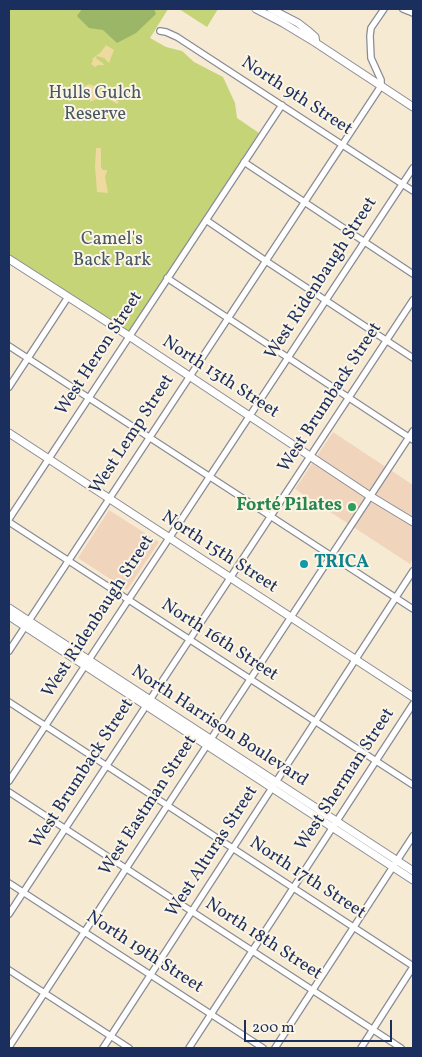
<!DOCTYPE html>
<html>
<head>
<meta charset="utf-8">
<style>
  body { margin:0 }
  #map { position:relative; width:422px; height:1057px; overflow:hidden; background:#f7ead2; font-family:Vollkorn,serif }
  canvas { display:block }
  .frame { position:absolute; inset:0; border:10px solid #1b2f5e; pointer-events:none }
  .scale { position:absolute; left:244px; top:1020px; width:148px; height:22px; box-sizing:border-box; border:2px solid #1b2f5e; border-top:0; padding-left:6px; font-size:15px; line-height:18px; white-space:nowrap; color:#1b2f5e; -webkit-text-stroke:4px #fcf5e5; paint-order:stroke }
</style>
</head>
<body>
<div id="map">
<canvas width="422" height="1057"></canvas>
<div class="frame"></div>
<div class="scale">200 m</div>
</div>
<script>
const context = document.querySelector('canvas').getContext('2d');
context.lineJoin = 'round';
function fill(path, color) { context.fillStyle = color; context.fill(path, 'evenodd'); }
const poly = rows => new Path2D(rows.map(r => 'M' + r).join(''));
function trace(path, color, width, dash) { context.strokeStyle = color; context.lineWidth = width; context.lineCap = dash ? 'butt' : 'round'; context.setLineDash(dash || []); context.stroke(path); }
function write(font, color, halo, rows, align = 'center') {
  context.font = font + ' Vollkorn,serif'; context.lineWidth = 4; context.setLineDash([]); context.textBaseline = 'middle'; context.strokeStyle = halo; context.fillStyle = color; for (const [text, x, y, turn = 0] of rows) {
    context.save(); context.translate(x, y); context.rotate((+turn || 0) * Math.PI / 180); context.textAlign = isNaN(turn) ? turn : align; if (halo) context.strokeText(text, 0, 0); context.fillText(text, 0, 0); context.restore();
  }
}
fill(poly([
  [333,432,413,485,413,558,410,564,295,489],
  [109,510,159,542,127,590,78,558]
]), '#f0d5bc');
fill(poly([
  [9,9,168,9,150,38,166,47,182,51,194,62,223,77,235,103,237,118,259,133,128,332,9,254],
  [179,9,218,9,207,27]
]), '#c5d476');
fill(poly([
  [82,9,154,9,156,14,136,33,117,43,103,30,89,28,77,16]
]), '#9cb667');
fill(poly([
  [106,45,114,50,109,63,104,58,97,56,96,58,105,65,98,65,95,67,91,64,93,61,92,59,101,52],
  [89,84,97,87,101,94,109,94,119,102,117,104,107,98,99,98,90,102,90,92,84,89,85,86],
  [96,148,101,148,101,167,103,170,107,170,107,171,105,177,108,193,97,192,95,167]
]), '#eeda9e');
const minor = poly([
  [403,9,413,13],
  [160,31,166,32,177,37,413,191],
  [244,162,413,274],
  [206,220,266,261,413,358],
  [167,278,413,440],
  [9,346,413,609],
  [9,387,68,297],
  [9,519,282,105],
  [9,522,413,785],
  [9,651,381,86,381,80,371,58,370,36,371,28,384,9],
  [9,702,413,966],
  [9,781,413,168],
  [9,792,401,1048],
  [9,883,263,1048],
  [9,914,413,300],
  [9,970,129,1048],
  [9,1047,413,431],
  [103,1048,413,571],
  [189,1048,413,704],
  [275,1048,413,836],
  [361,1048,413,967]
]);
const tertiary = poly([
  [256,9,283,23,316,43,413,107],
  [271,9,298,23,307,30,315,37,316,43],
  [9,259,129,336,370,496,413,522],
  [9,433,413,697],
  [9,608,413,871],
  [9,616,413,880]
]);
trace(minor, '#898c98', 8);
trace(tertiary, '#898c98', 9);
trace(minor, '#fff', 5.5);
trace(tertiary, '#fff', 7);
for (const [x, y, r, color] of [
  [352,507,5,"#2e9e5b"],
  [304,564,5,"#0f9aa8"]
]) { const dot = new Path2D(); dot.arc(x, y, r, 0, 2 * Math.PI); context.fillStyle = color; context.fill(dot); trace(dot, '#fcf5e5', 2); }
write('18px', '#465864', '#fcf5e5', [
  ["Hulls Gulch",95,95],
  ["Reserve",95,116],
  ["Camel's",112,241],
  ["Back Park",112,262]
]);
write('18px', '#1b2f5e', '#fcf5e5', [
  ["North 9th Street",296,97,33],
  ["West Ridenbaugh Street",322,279,-57],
  ["West Heron Street",100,354,-57],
  ["North 13th Street",220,378,33],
  ["West Brumback Street",331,398,-57],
  ["West Lemp Street",133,435,-57],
  ["North 15th Street",219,553,33],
  ["West Ridenbaugh Street",99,617,-57],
  ["North 16th Street",219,641,33],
  ["North Harrison Boulevard",219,727,33],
  ["West Brumback Street",83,774,-57],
  ["West Sherman Street",346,780,-57],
  ["West Eastman Street",149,806,-57],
  ["West Alturas Street",213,852,-57],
  ["North 17th Street",307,879,33],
  ["North 18th Street",263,940,33],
  ["North 19th Street",144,953,33]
]);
write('bold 18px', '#27864d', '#fcf5e5', [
  ["Forté Pilates",342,507]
], 'right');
write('bold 18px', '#0d838f', '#fcf5e5', [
  ["TRICA",314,564]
], 'left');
</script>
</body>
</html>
